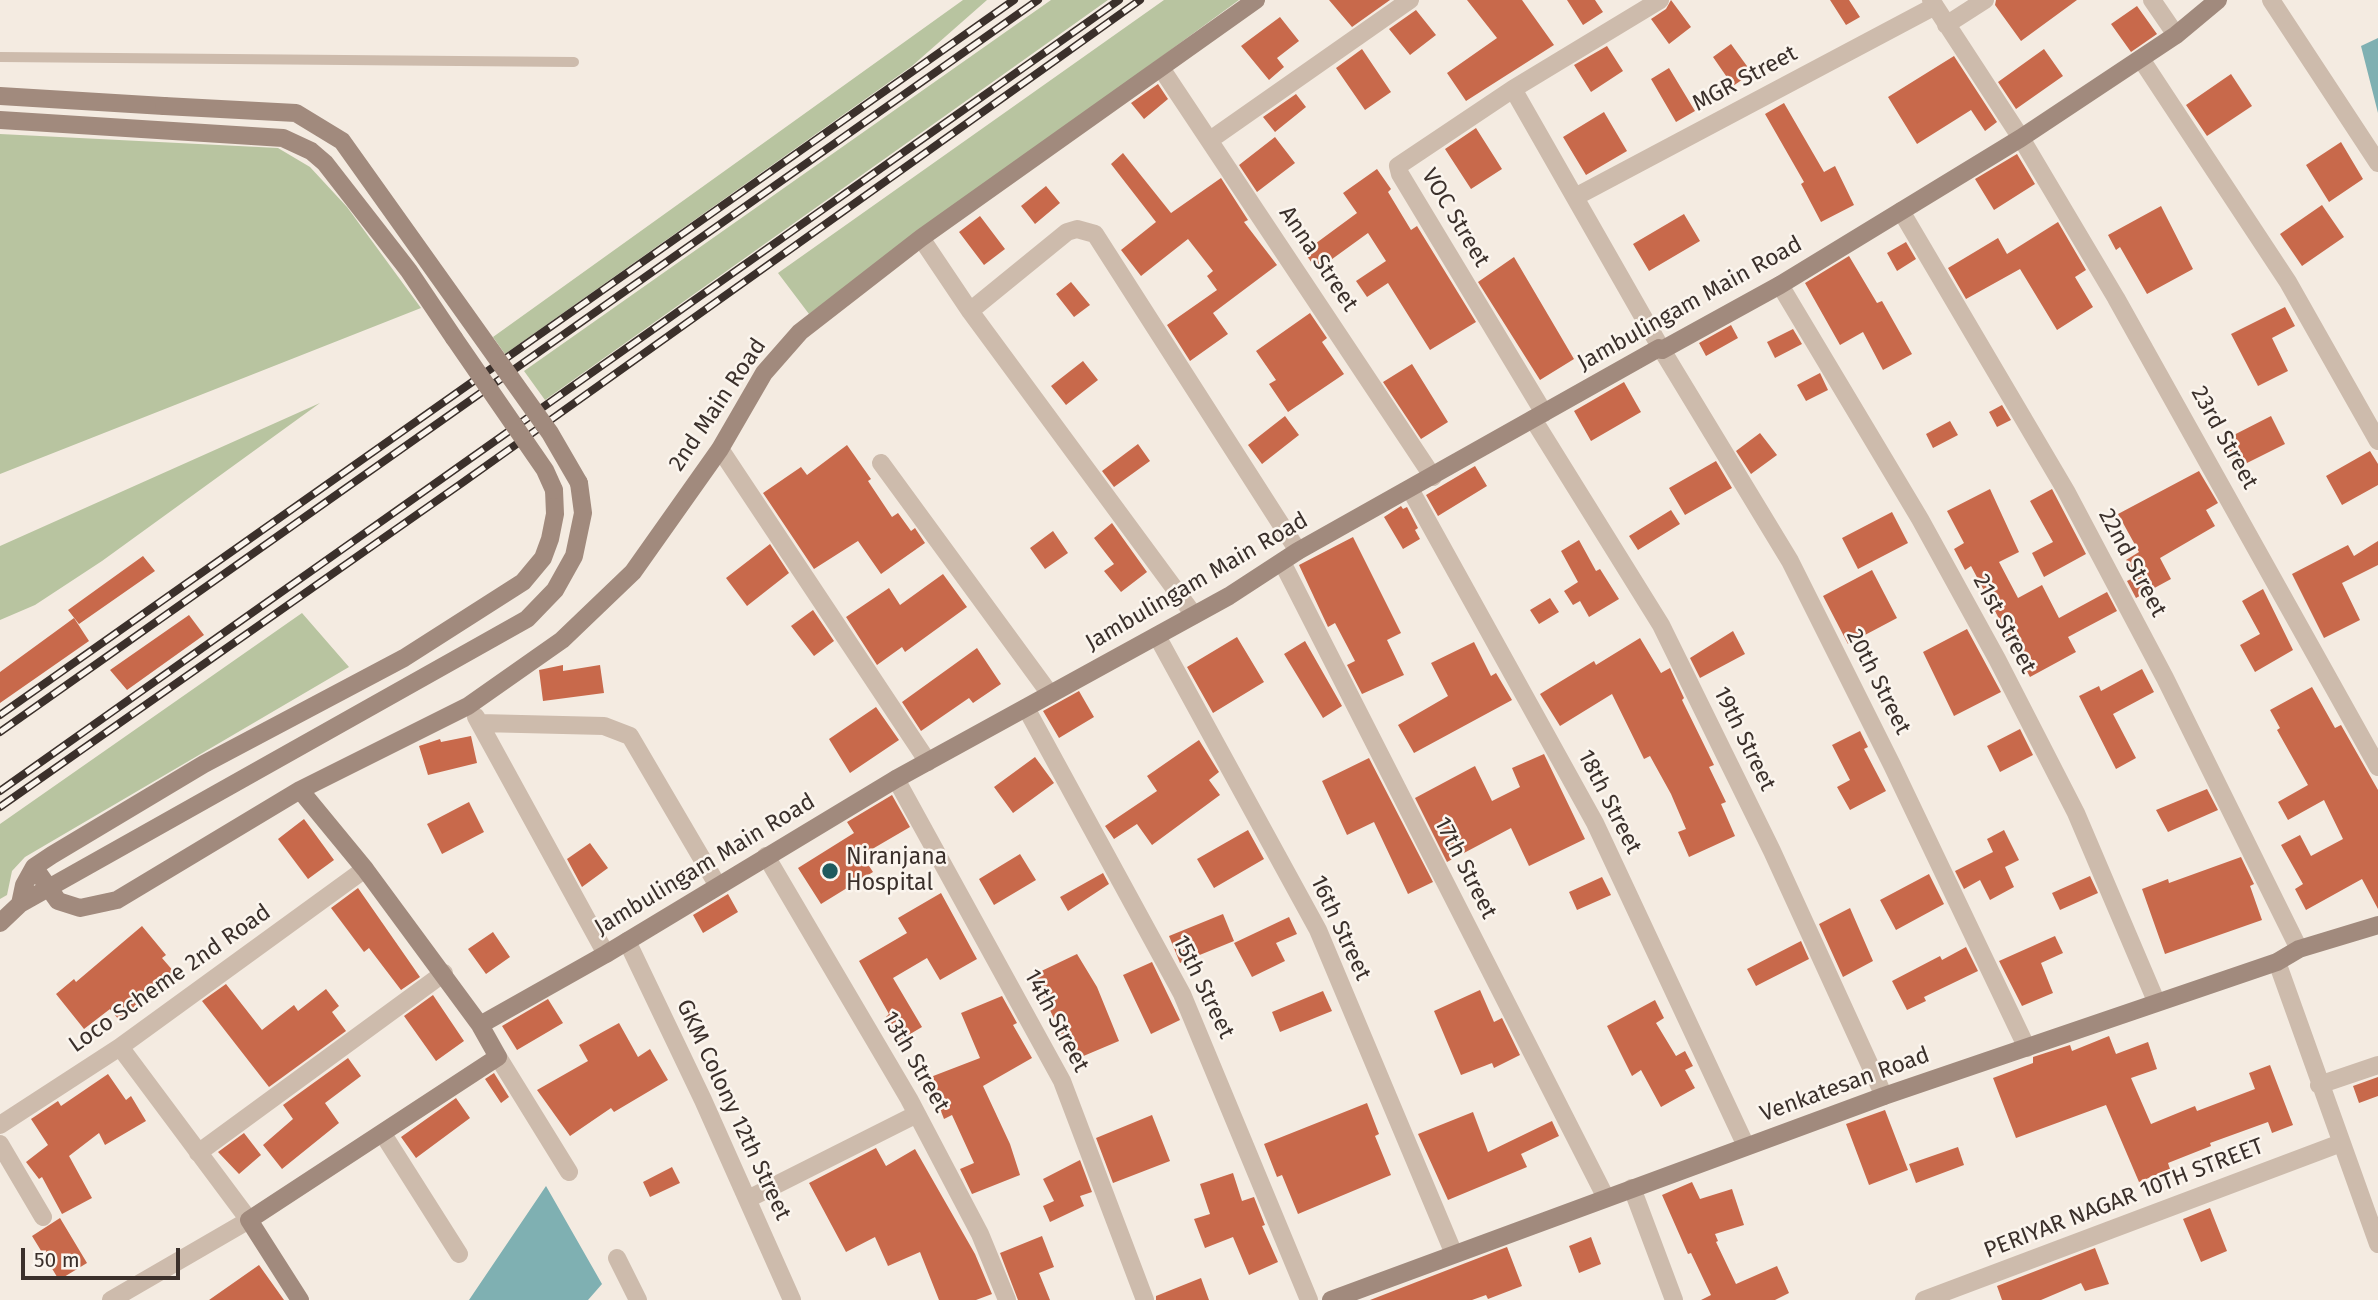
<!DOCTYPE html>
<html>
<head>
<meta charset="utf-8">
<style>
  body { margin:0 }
  #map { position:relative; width:2378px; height:1300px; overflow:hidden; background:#f4ebe1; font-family:"Fira Sans",sans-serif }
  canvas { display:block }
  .scale { position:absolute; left:21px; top:1248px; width:159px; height:32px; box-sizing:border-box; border:4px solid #3b302b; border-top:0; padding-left:9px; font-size:21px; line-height:24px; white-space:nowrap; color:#3b302b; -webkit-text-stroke:5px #fbf5ee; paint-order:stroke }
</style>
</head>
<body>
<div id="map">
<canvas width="2378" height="1300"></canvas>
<div class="scale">50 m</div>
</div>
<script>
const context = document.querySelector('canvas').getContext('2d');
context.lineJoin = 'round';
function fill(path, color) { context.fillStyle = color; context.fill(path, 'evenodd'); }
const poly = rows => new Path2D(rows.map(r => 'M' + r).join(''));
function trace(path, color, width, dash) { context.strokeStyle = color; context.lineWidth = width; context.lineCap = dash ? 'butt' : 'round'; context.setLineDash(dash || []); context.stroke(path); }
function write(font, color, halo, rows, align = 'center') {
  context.font = font + ' "Fira Sans",sans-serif'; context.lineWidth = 5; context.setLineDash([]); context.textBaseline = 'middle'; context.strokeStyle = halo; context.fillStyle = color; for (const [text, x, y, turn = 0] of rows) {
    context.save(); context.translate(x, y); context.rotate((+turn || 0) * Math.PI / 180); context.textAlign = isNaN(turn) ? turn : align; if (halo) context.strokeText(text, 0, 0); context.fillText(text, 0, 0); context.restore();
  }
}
fill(poly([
  [963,0,987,0,912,66,505,354,493,337],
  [1051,0,1108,0,545,400,524,371],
  [1164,0,1239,0,809,314,778,273],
  [0,134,278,148,310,167,347,207,421,308,0,474],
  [320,403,102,561,35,605,0,620,0,546],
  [302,613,349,667,25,857,12,871,7,895,0,899,0,824]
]), '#b8c4a0');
fill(poly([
  [2378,38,2378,113,2361,46],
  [546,1186,602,1284,588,1300,469,1300]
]), '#7fb0b2');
fill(poly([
  [1329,0,1390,0,1352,27],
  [1467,0,1522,0,1554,45,1466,101,1447,73,1497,38],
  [1567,0,1595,0,1603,12,1583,25],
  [1671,0,1691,27,1669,44,1651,19,1666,9],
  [1830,0,1849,0,1860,17,1846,25],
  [1996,0,2077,0,2021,41,1995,5],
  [2137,6,2157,34,2131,52,2111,24],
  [1416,10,1436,35,1410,55,1389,29],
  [1280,17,1299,41,1277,58,1284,67,1269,80,1241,46],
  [1731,44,1752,73,1733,86,1713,57],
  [1607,46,1623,71,1591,92,1574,65],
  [1362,49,1391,92,1365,110,1336,68],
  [2044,49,2063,76,2016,109,1998,82],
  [1954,56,1997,122,1985,131,1971,110,1917,144,1888,97],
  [1669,68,1695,111,1676,122,1651,79],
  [2231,74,2252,106,2207,136,2186,105],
  [1158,84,1168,99,1144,119,1131,103],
  [1296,94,1306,107,1275,132,1263,117],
  [1784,103,1824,172,1835,166,1854,205,1821,222,1801,184,1804,182,1765,114],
  [1604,112,1627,151,1586,175,1563,137],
  [1476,128,1502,169,1471,189,1445,149],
  [1275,137,1295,163,1257,192,1239,165],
  [2341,142,2363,179,2329,202,2306,165],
  [1123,153,1171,213,1221,178,1248,220,1244,222,1277,265,1213,313,1228,334,1190,361,1167,325,1217,290,1207,276,1213,271,1188,239,1141,276,1121,250,1156,222,1111,164],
  [2017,154,2035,184,1994,210,1975,179],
  [1377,169,1391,189,1388,192,1411,230,1417,226,1476,322,1430,350,1388,283,1367,297,1356,281,1386,261,1368,233,1317,270,1304,252,1357,213,1343,193],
  [1046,186,1060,203,1035,224,1021,206],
  [2322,205,2344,237,2302,266,2280,234],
  [2161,206,2193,269,2147,294,2120,247,2116,250,2108,235],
  [1684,214,1700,241,1649,271,1633,244],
  [980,216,1005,249,984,265,959,232],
  [2058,222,2086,270,2075,277,2093,307,2057,330,2020,269,1966,299,1948,268,1998,238,2007,254],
  [1906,242,1916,259,1897,271,1887,253],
  [1849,256,1877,303,1882,301,1912,354,1883,370,1863,332,1840,345,1805,283],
  [1514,257,1574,359,1540,380,1478,282],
  [1071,282,1090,305,1074,317,1056,294],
  [2285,307,2295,326,2272,338,2288,371,2258,386,2231,334],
  [1310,313,1327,338,1322,342,1344,374,1288,412,1269,384,1276,380,1256,351],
  [1731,325,1738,338,1706,356,1699,343],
  [1793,329,1802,344,1775,358,1767,342],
  [1083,361,1098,380,1066,405,1051,386],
  [1412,364,1448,422,1421,439,1383,382],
  [1820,373,1828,390,1806,401,1797,385],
  [1624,382,1641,412,1591,441,1574,411],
  [2002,405,2011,420,1997,427,1989,412],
  [1285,416,1299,435,1262,464,1248,445],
  [2271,416,2285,444,2237,468,2224,440],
  [1950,421,1958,435,1933,448,1926,434],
  [1760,433,1777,455,1751,474,1736,451],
  [1138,444,1150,461,1114,487,1102,471],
  [847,445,871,479,868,481,892,517,898,513,911,531,915,528,925,543,881,574,858,541,814,569,763,493,801,467,807,475],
  [2370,451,2378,464,2378,485,2342,505,2326,476],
  [1716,461,1732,488,1685,515,1669,488],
  [1475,466,1487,486,1438,516,1426,495],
  [2199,471,2218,503,2206,510,2215,526,2160,558,2171,579,2136,598,2127,581,2135,577,2126,560,2139,552,2118,514],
  [1990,489,2019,552,1999,562,2018,598,2042,585,2059,618,2107,592,2117,611,2068,637,2076,652,2030,677,1971,566,1965,570,1954,549,1964,543,1947,511],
  [2052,489,2086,554,2044,577,2032,553,2053,542,2030,501],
  [1401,506,1403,509,1407,507,1418,528,1415,530,1420,539,1403,549,1384,517],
  [1671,510,1680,524,1638,550,1629,536],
  [1892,512,1908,543,1858,569,1842,538],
  [1112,523,1147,572,1121,592,1104,571,1114,564,1094,538],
  [1053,531,1068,553,1045,569,1030,548],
  [1353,537,1401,633,1387,640,1404,675,1362,694,1347,665,1355,661,1335,623,1328,627,1299,565],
  [1579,540,1596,571,1600,569,1619,599,1589,617,1580,601,1573,605,1564,591,1578,582,1561,551],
  [2378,541,2378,565,2342,583,2360,620,2324,638,2292,574,2348,545,2354,556],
  [770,544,789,573,747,606,726,578],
  [143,556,155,571,79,624,68,610],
  [1872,570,1897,618,1848,644,1823,596],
  [943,574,967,607,905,652,902,647,877,665,846,617,889,588,900,605],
  [2263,589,2293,650,2255,672,2240,645,2260,634,2242,601],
  [1550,598,1559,612,1539,624,1530,610],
  [813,610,834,641,814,656,791,626],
  [189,615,204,635,127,690,110,670],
  [74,618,89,641,0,703,0,672],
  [1967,629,2001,692,1954,716,1923,652],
  [1733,631,1745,654,1700,678,1690,658],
  [1237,637,1264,682,1213,713,1187,667],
  [1640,638,1661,673,1670,668,1684,698,1682,700,1714,765,1709,767,1726,802,1721,804,1735,836,1689,857,1678,832,1686,829,1671,794,1650,756,1644,759,1612,694,1560,726,1540,694,1594,661,1596,665],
  [1305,641,1342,706,1323,718,1284,654],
  [1474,642,1491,676,1496,673,1512,700,1414,753,1398,725,1448,696,1431,663],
  [977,648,1001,684,973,703,969,698,921,731,902,702],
  [563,665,563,671,600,665,604,693,543,701,539,670],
  [2142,669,2154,692,2113,714,2136,758,2116,769,2079,696,2099,686,2101,691],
  [2312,687,2335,728,2341,725,2378,790,2378,909,2362,879,2306,910,2295,889,2303,884,2281,845,2300,835,2311,856,2343,839,2324,800,2288,820,2278,802,2308,785,2277,730,2280,728,2270,710],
  [1079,691,1094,717,1059,738,1043,711],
  [876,707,899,740,850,773,829,739],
  [2020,729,2033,755,2000,772,1987,746],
  [1860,731,1868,747,1864,749,1886,791,1850,810,1837,787,1850,780,1832,745],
  [471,736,477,763,428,775,419,746,440,739,441,742],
  [1199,740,1219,772,1209,780,1220,795,1152,845,1137,824,1114,839,1105,826,1157,791,1147,776],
  [1544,754,1585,839,1529,866,1511,828,1447,862,1415,798,1475,766,1492,801,1520,787,1512,768],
  [1035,757,1054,783,1013,813,994,787],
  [1369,758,1433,882,1408,894,1374,822,1347,835,1322,781],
  [2207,789,2218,810,2168,832,2156,810],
  [892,795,910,827,862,855,873,872,821,904,798,868,854,833,847,822],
  [469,802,484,832,442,854,427,824],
  [304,819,334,860,308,879,278,839],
  [1248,830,1264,859,1214,888,1197,859],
  [2004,830,2019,860,2005,867,2014,887,1990,900,1980,880,1964,889,1955,871,1993,852,1987,839],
  [590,843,608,868,582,887,567,859],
  [1020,854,1036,880,994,905,979,879],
  [2241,857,2254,884,2250,886,2262,920,2165,954,2142,889,2168,879,2169,883],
  [1103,873,1109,884,1068,911,1060,897],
  [1929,874,1944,904,1896,930,1880,900],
  [2090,876,2098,893,2060,910,2052,893],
  [1602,877,1611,895,1577,910,1569,892],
  [358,888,420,977,401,990,369,948,364,952,331,908],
  [941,893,977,959,940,980,927,958,893,978,922,1027,900,1040,886,1017,889,1014,859,961,907,933,898,918],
  [728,894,738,912,703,933,693,915],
  [1850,908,1873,961,1843,977,1819,924],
  [1223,914,1234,941,1180,963,1169,936],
  [1289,917,1297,934,1276,943,1285,961,1252,977,1234,943],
  [142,926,166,955,162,958,175,973,119,1020,110,1009,84,1029,56,994,74,979,76,982],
  [493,932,510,957,486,974,468,949],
  [2055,936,2063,953,2041,963,2053,993,2022,1006,1999,961],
  [1801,941,1809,959,1756,986,1747,969],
  [1966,947,1978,971,1924,997,1926,1001,1907,1010,1892,981,1940,956,1942,960],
  [1077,954,1097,987,1119,1041,1074,1060,1033,975],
  [1152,962,1180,1020,1151,1034,1123,975],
  [226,984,262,1030,294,1005,298,1011,326,989,339,1006,332,1012,346,1031,269,1087,202,1001],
  [1480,990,1494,1022,1502,1018,1520,1055,1494,1068,1492,1063,1461,1075,1434,1011],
  [1323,991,1332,1011,1280,1032,1272,1012],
  [433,995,464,1041,436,1061,404,1016],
  [1002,996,1017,1023,1013,1025,1032,1058,983,1086,1010,1144,1020,1175,972,1194,960,1169,974,1163,952,1115,944,1119,928,1078,980,1058,961,1013],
  [548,999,563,1023,517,1050,502,1026],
  [1655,1000,1664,1018,1656,1023,1676,1056,1685,1051,1693,1066,1685,1070,1695,1088,1661,1107,1641,1070,1632,1076,1607,1026],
  [619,1023,638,1057,650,1049,668,1080,614,1112,611,1108,570,1136,537,1090,588,1061,579,1045],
  [2109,1036,2116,1054,2148,1042,2157,1069,2131,1078,2151,1124,2195,1106,2197,1111,2255,1089,2249,1073,2270,1065,2293,1125,2272,1133,2268,1122,2210,1143,2211,1146,2168,1163,2170,1169,2139,1182,2106,1105,2016,1138,1993,1078,2033,1063,2033,1057,2070,1045,2072,1051],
  [348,1058,361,1076,325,1103,339,1123,282,1169,263,1145,293,1119,283,1105],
  [494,1073,509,1097,501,1103,485,1079],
  [108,1074,126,1100,131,1096,146,1121,105,1145,99,1133,69,1156,92,1198,62,1214,42,1177,39,1179,26,1162,48,1145,31,1119,58,1101,61,1106],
  [2378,1077,2378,1096,2359,1103,2353,1086],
  [456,1098,470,1118,416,1158,401,1137],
  [1367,1103,1379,1134,1375,1136,1391,1175,1298,1214,1282,1175,1277,1177,1264,1144],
  [1885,1110,1908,1170,1869,1185,1846,1124],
  [1473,1112,1488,1152,1552,1121,1559,1136,1521,1154,1527,1167,1448,1200,1418,1134],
  [1152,1115,1170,1161,1113,1183,1096,1138],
  [244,1133,261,1155,239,1174,218,1152],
  [1958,1147,1964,1165,1916,1183,1909,1164],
  [876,1148,886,1166,915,1149,975,1254,992,1294,976,1300,939,1300,920,1252,888,1266,875,1237,846,1252,809,1183],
  [1080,1160,1092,1192,1080,1196,1084,1206,1050,1222,1043,1206,1054,1201,1043,1179],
  [672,1167,680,1183,650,1197,643,1182],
  [1233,1173,1242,1201,1254,1197,1265,1225,1262,1226,1278,1262,1249,1275,1233,1237,1205,1248,1194,1219,1210,1214,1200,1184],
  [1692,1182,1700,1199,1732,1189,1744,1225,1715,1234,1718,1241,1716,1242,1736,1284,1777,1266,1789,1293,1775,1300,1701,1300,1711,1295,1691,1253,1688,1254,1662,1195],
  [2210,1208,2227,1251,2201,1262,2183,1219],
  [60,1218,87,1263,59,1280,32,1236],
  [1042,1236,1054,1267,1039,1273,1050,1300,1018,1300,1000,1253],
  [1591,1237,1601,1264,1579,1273,1569,1246],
  [1507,1247,1522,1286,1488,1299,1486,1295,1472,1300,1370,1300],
  [2095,1248,2109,1284,2085,1291,2081,1283,2041,1300,2002,1300,1997,1286],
  [259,1265,284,1300,209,1300],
  [1201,1278,1209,1300,1156,1300,1156,1296]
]), '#c8694b');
trace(poly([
  [0,57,574,62]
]), '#cdbbac', 10);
trace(poly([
  [1931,0,2021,138,2116,298,2378,767],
  [2152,0,2176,35],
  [2271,0,2378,163],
  [1946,25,1985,0],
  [2141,59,2288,282,2378,441],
  [1161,68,1433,477],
  [1513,89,1662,350,1790,561,1892,765,2027,1048],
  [1210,140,1410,0],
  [1577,196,1935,6],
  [1901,211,2066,491,2165,678,2299,949],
  [921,238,970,311,1194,615],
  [1780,285,1920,519,1997,659,2076,813,2156,1001],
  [970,311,1067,232,1077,229,1095,234,1298,551],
  [1544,413,1400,174,1398,166,1513,89,1660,0],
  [1533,419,1661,625,1772,851,1884,1096],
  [720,449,928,762],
  [881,463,1050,694],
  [1410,489,1595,823,1746,1146],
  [1282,562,1605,1196],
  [1157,636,1318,930,1454,1254],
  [1026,708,1182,994,1309,1300],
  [476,717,606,954],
  [480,723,604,726,630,736,718,886],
  [896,779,1062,1081,1145,1300],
  [766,856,909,1099,980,1234,1007,1300],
  [627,941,703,1100,792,1300],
  [2277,962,2378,1244],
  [498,1057,569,1172],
  [2319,1085,2378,1065],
  [0,1125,120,1047,365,869],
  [383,1134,459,1254],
  [0,1144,43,1217],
  [198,1153,444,973],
  [1632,1188,1674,1300],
  [748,1199,917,1114],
  [617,1258,638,1300],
  [111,1300,249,1220,120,1047],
  [1924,1300,2341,1143]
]), '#cdbbac', 18);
trace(poly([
  [0,96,164,106],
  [0,120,283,138,311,151,325,163,409,271,454,338],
  [300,790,468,706,562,640,633,572,720,449,764,373,800,332,921,238,1256,0],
  [34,867,58,901,80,908,117,900,300,790,365,869,480,1025,498,1057,249,1220,300,1300],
  [20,904,24,885,34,867,52,855,204,764,404,658,523,582,543,558,550,539,555,514,554,490],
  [0,923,20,904,527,619,555,590,574,556,583,513,579,483],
  [480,1025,606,954,896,779,1229,596,1298,551,1659,348,1662,350,1780,285,2021,138,2176,35,2218,0],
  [1331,1300,1884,1096,2277,962,2299,949,2378,925]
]), '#a18a7d', 18);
const rail = poly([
  [0,715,1014,0],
  [0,732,1038,0],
  [0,791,1119,0],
  [0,807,462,483,1140,0]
]);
trace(rail, '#3b302b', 8);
trace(rail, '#fbf5ee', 5, [16]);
trace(poly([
  [164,106,296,113,342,141,550,433,579,483],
  [454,338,545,470,554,490]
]), '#a18a7d', 18);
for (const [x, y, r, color] of [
  [830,871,9,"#1f5a5e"]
]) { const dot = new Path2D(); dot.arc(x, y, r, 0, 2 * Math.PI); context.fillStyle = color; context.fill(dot); trace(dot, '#fbf5ee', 2.5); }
write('23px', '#3b302b', '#fbf5ee', [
  ["MGR Street",1745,79,-28],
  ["VOC Street",1455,218,59],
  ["Anna Street",1318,259,56],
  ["Jambulingam Main Road",1690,304,-29],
  ["2nd Main Road",718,405,-56],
  ["23rd Street",2224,438,61],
  ["22nd Street",2132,563,62],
  ["Jambulingam Main Road",1197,582,-30],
  ["21st Street",2004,624,62],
  ["20th Street",1878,682,63],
  ["19th Street",1744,739,64],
  ["18th Street",1609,802,63],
  ["Jambulingam Main Road",705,865,-31],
  ["17th Street",1465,868,63],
  ["16th Street",1340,928,65],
  ["Loco Scheme 2nd Road",170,979,-35],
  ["15th Street",1203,987,64],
  ["14th Street",1056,1021,62],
  ["13th Street",915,1062,60],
  ["Venkatesan Road",1845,1085,-20],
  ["GKM Colony 12th Street",733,1110,65],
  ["PERIYAR NAGAR 10TH STREET",2124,1199,-21]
]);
write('23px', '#3b302b', '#fbf5ee', [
  ["Niranjana",846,858],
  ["Hospital",846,884]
], 'left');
</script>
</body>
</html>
